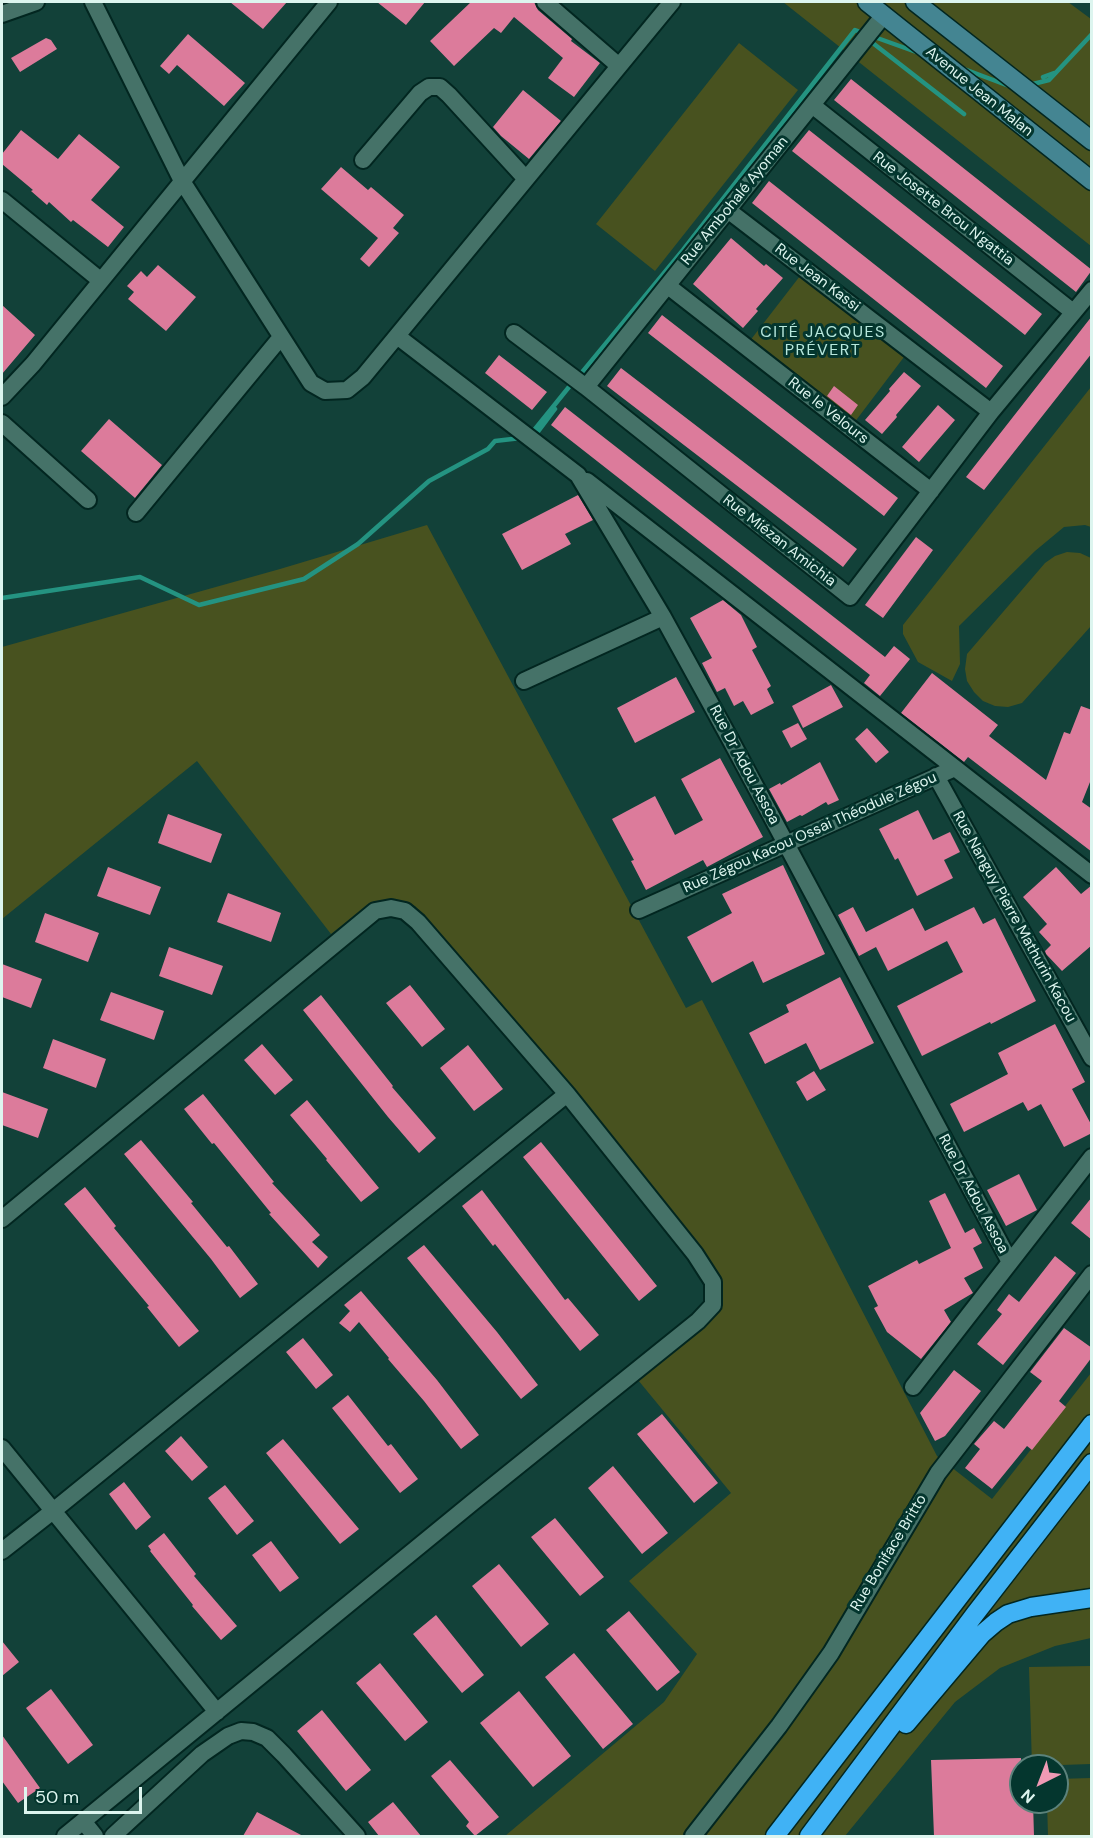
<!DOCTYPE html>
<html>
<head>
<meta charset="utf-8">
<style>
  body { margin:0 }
  #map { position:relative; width:1093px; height:1838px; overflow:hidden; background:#124139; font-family:"DM Sans",sans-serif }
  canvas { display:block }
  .frame { position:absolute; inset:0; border:3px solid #ddf5ef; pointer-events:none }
  .north { position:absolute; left:1009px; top:1754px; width:60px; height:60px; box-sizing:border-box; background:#04362e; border:2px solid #5b827b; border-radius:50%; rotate:222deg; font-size:16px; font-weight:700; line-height:24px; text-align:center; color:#ddf5ef }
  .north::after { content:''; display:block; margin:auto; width:21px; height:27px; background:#f09ab5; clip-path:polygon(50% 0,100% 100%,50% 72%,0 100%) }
  .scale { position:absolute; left:24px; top:1787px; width:118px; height:27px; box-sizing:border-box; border:3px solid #ddf5ef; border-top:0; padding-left:8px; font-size:18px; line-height:21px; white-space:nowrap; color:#ddf5ef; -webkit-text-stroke:4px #04362e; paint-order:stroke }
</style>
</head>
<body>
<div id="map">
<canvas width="1093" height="1838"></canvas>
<div class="frame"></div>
<div class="north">N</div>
<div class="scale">50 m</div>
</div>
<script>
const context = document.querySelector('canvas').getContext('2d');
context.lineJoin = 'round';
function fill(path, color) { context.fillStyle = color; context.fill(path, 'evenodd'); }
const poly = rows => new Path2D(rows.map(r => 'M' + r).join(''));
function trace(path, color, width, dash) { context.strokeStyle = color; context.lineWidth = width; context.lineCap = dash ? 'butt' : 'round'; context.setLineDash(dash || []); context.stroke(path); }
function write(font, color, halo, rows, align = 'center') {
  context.font = font + ' "DM Sans",sans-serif'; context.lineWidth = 6; context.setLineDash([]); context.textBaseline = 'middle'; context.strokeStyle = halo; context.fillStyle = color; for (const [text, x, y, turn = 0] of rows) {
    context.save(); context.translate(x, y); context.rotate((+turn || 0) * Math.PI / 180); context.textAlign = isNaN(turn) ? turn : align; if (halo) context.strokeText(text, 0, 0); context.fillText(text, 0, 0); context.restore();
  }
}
fill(poly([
  [783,2,1068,2,1091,19,1091,246],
  [739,43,798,90,655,271,596,224],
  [800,276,904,357,854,423,749,342],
  [1091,387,1091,527,1085,525,1064,527,1035,551,959,626,960,664,952,681,918,662,903,634,903,625],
  [427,525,686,1008,702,1000,937,1456,992,1499,1091,1373,1091,1638,1055,1646,1000,1668,955,1702,845,1836,505,1836,664,1702,697,1654,629,1581,731,1493,638,1380,706,1322,715,1281,415,906,371,903,331,934,197,761,2,919,2,647,280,569],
  [1067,552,1080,553,1091,558,1091,626,1022,703,1008,707,995,706,983,701,974,692,967,681,965,669,967,654,1045,563,1055,556],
  [1091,1666,1091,1764,1032,1766,1029,1667],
  [1091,1778,1091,1836,1048,1836,1047,1802,1057,1802,1057,1779]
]), '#48521f');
trace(poly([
  [874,44,964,114],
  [964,69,1009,86],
  [1043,77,1054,73],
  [1029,85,1049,80,1092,34],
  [579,376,683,250,855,30,919,53],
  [537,433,555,409],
  [531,434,573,382],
  [2,598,140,577,199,605,304,579,358,544,429,481,488,449,495,441,521,438]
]), '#249381', 4.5);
fill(poly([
  [230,2,287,2,263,29],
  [377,2,425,2,406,25],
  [471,2,534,2,538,10,572,39,571,41,600,63,574,97,548,78,563,58,514,17,501,33,494,28,454,66,430,41],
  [188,34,245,83,224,106,177,65,169,74,160,66],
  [46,38,51,40,57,49,20,72,11,58],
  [851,79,1092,270,1076,292,834,100],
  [523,90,561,121,529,159,501,136,493,127],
  [21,130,58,159,79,134,120,167,91,200,124,227,108,247,73,220,71,222,49,202,47,205,31,191,33,190,2,164,2,154],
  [809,130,1042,314,1025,335,792,151],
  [341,167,368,190,371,187,404,215,393,228,399,233,369,267,360,259,378,238,321,189],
  [769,181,1003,366,986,388,752,203],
  [731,238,764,266,766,264,783,278,756,309,758,311,743,328,693,284],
  [158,265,196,297,166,331,128,299,134,292,127,286,141,271,147,277],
  [2,305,35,335,2,374],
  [662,315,898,498,884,516,648,333],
  [1092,316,1092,353,984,490,966,477],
  [499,355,547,392,532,410,485,373],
  [621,368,857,549,843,567,607,386],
  [904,372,921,386,896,415,897,417,882,434,865,420,890,391,889,389],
  [834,386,858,405,851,415,827,396],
  [938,405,955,420,919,462,902,447],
  [565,407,885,657,894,646,910,659,880,696,864,683,870,675,551,425],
  [109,419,162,465,135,498,81,451],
  [578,495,593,520,565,534,571,544,522,570,502,534],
  [916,537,933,550,883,618,865,605],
  [723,600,741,615,757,647,752,650,771,686,767,689,774,703,751,715,743,701,734,706,725,688,717,692,702,663,712,658,690,618],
  [932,673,998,725,989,736,1046,780,1064,732,1070,734,1081,706,1092,710,1092,777,1082,802,1092,809,1092,852,968,757,964,762,901,713],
  [676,677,695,712,635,743,617,708],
  [831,685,843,707,803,728,792,706],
  [798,723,807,739,791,748,782,731],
  [867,728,889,752,876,763,855,739],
  [720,758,763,837,707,867,703,860,646,890,631,861,634,860,612,819,655,796,675,835,703,820,681,779],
  [820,762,839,800,828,805,826,802,802,816,800,815,787,822,769,789,780,783,781,785],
  [918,810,933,840,950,832,960,852,944,860,953,878,917,896,898,858,895,860,879,829],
  [168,814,222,834,211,863,158,843],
  [783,865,825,954,763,983,753,961,712,983,687,937,732,913,722,894],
  [108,867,161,887,150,915,97,896],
  [1056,867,1081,894,1092,885,1092,945,1062,971,1046,954,1045,951,1051,945,1039,932,1047,924,1023,897],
  [228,893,281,913,271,942,217,922],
  [853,907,866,932,913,908,925,931,974,907,983,924,995,918,1036,1001,991,1024,990,1022,922,1056,897,1006,963,972,947,941,888,971,876,947,859,956,838,915],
  [45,913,99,933,88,962,35,942],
  [169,947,223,966,212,995,159,976],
  [2,964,42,979,31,1008,2,997],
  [840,977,874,1043,820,1070,806,1043,765,1064,749,1033,789,1012,786,1005],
  [410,985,445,1029,422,1047,386,1003],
  [111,992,164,1011,154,1040,100,1020],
  [321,995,393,1086,392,1087,436,1138,419,1153,388,1117,303,1010],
  [1055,1024,1085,1082,1072,1089,1092,1126,1092,1133,1064,1147,1041,1104,1028,1111,1023,1102,964,1132,950,1104,1008,1074,998,1053],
  [53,1039,106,1059,96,1088,43,1068],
  [262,1044,293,1080,275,1095,244,1060],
  [468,1045,503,1089,474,1111,440,1068],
  [814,1071,826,1090,807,1101,796,1082],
  [2,1092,48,1109,38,1138,2,1125],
  [203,1094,274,1182,272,1183,320,1235,312,1242,328,1257,318,1268,269,1214,271,1213,214,1143,212,1144,184,1109],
  [307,1100,379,1188,361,1202,326,1160,327,1159,290,1115],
  [141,1140,193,1202,191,1203,227,1247,229,1246,258,1284,240,1298,211,1259,124,1154],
  [541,1142,657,1286,639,1301,523,1157],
  [1019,1174,1037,1210,1006,1226,987,1190],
  [85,1187,116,1226,114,1228,199,1331,179,1347,147,1307,149,1306,64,1204],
  [482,1190,565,1300,568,1298,599,1335,580,1351,495,1244,493,1246,462,1206],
  [945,1193,965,1233,974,1228,982,1243,973,1248,983,1268,964,1278,973,1293,944,1310,951,1322,921,1359,887,1332,874,1308,878,1306,868,1286,917,1260,919,1264,951,1248,929,1201],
  [1092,1197,1092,1240,1071,1223],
  [424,1245,497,1332,538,1385,521,1399,407,1258],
  [1055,1256,1076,1273,1003,1365,977,1344,1002,1314,997,1310,1009,1294,1019,1302],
  [361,1291,437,1380,479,1435,461,1449,424,1401,388,1359,389,1358,359,1322,350,1332,339,1323,350,1311,344,1305],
  [1064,1328,1092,1348,1092,1357,1059,1401,1066,1407,1032,1450,1027,1446,992,1489,965,1468,980,1449,974,1444,994,1421,1004,1429,1042,1381,1030,1372],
  [303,1338,333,1375,316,1389,286,1352],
  [954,1370,981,1391,945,1436,935,1441,920,1413],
  [348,1395,388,1446,391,1444,418,1479,400,1493,332,1408],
  [662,1414,718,1483,694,1503,637,1434],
  [181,1436,208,1467,192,1481,165,1451],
  [283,1439,359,1529,340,1544,266,1453],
  [613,1466,668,1533,642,1554,588,1488],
  [124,1482,151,1517,136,1530,109,1494],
  [225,1485,254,1521,237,1535,208,1498],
  [555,1518,604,1577,580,1596,531,1537],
  [164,1533,196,1574,194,1576,237,1626,221,1640,192,1606,193,1605,150,1551,151,1550,148,1546],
  [271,1541,299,1578,280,1592,252,1555],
  [499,1564,549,1624,521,1647,472,1586],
  [629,1611,680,1672,657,1691,606,1630],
  [436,1615,484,1675,462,1693,413,1634],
  [2,1641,19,1662,2,1676],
  [574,1653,633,1724,603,1749,545,1677],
  [380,1663,428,1722,405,1741,356,1683],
  [51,1689,93,1745,68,1764,26,1708],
  [519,1691,571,1756,533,1787,480,1723],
  [322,1710,371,1770,346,1791,297,1731],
  [2,1735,40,1788,18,1803,2,1781],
  [1021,1758,1021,1802,1033,1802,1034,1836,934,1836,931,1760],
  [450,1760,499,1817,475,1836,466,1826,469,1822,431,1776],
  [393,1802,421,1836,379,1836,368,1822],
  [257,1812,303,1836,243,1836]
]), '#dc7b9b');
const street = poly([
  [93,2,182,181,311,383,325,391,347,390,363,377,672,2],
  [545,2,619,66],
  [2,14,36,2],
  [812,105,1073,312],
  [363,160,420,93,429,87,440,87,449,95,526,179],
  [2,200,100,280],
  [729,211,991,412],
  [668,286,931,491],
  [514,333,586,387,850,597,991,412,1092,290],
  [397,336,578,475,663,617,730,739,1010,1262],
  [586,387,884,15],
  [2,397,33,364,329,2],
  [2,423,88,500],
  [587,481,955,768],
  [136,513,281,337],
  [524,681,663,617],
  [936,776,1092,1058],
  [639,910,955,768,1092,875],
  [2,1219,375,911,391,908,405,911,418,922,567,1094,695,1254,713,1282,713,1305,698,1321,473,1502,65,1836],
  [913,1387,1092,1157],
  [2,1448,217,1712],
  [2,1551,53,1511,567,1094],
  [83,1821,95,1836],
  [113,1836,202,1754,228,1736,241,1731,253,1732,267,1738,284,1755,357,1836],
  [693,1836,779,1726,831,1653,938,1473,1092,1274]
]);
const secondary = poly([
  [867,2,1092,181],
  [915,2,1092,141]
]);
const highway = poly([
  [906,1724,982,1634,996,1622,1008,1614,1031,1607,1092,1598],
  [775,1836,1092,1424],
  [809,1836,975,1614,1092,1463]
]);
trace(street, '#022620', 20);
trace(secondary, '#022620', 21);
trace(highway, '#022620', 21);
trace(street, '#457268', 16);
trace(secondary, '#448592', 18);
trace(highway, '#40b2f5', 18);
write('15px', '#ddf5ef', '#04362e', [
  ["Avenue Jean Malan",979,92,39],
  ["Rue Ambohalé Ayoman",735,201,-51],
  ["Rue Josette Brou N'gattia",943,209,38],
  ["Rue Jean Kassi",817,278,37],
  ["Rue le Velours",828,411,38],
  ["Rue Miézan Amichia",779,541,38],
  ["Rue Dr Adou Assoa",744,765,62],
  ["Rue Zégou Kacou Ossai Théodule Zégou",810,833,-24],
  ["Rue Nanguy Pierre Mathurin Kacou",1014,917,61],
  ["Rue Dr Adou Assoa",973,1194,62],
  ["Rue Boniface Britto",889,1553,-59]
]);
context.letterSpacing = '1.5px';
write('16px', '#b8e8dd', '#04362e', [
  ["CITÉ JACQUES",823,333],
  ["PRÉVERT",823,351]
]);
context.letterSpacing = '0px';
</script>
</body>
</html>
